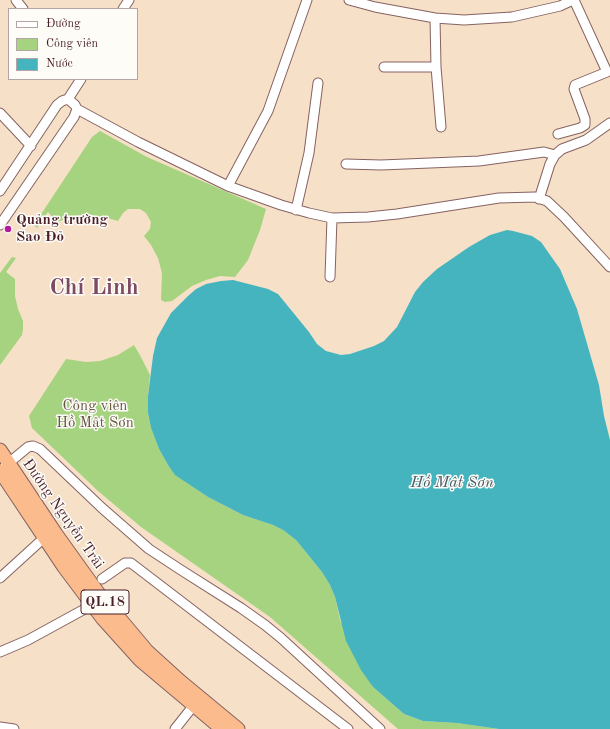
<!DOCTYPE html>
<html>
<head>
<meta charset="utf-8">
<style>
  body { margin:0 }
  #map { position:relative; width:610px; height:729px; overflow:hidden; background:#f6e0c7; font-family:"Old Standard TT",serif }
  canvas { display:block }
  .legend { position:absolute; left:8px; top:8px; width:130px; height:72px; box-sizing:border-box; background:#fdfcf7; border:1px solid #b5a4a5; margin:0; padding:5px 7px; list-style:none; font-size:12px; color:#4a1f2b }
  .legend li { display:flex; align-items:center; gap:8px; height:20px }
  .legend b { width:20px; border:1px solid #b5a4a5 }
</style>
</head>
<body>
<div id="map">
<canvas width="610" height="729"></canvas>
<ul class="legend">
<li><b style="height:5px;background:#fff"></b>Đường</li>
<li><b style="height:11px;background:#a6d380"></b>Công viên</li>
<li><b style="height:11px;background:#45b4bf"></b>Nước</li>
</ul>
</div>
<script>
const context = document.querySelector('canvas').getContext('2d');
context.lineJoin = 'round';
function fill(path, color) { context.fillStyle = color; context.fill(path, 'evenodd'); }
const poly = rows => new Path2D(rows.map(r => 'M' + r).join(''));
function trace(path, color, width, dash) { context.strokeStyle = color; context.lineWidth = width; context.lineCap = dash ? 'butt' : 'round'; context.setLineDash(dash || []); context.stroke(path); }
function write(font, color, halo, rows, align = 'center') {
  context.font = font + ' "Old Standard TT",serif'; context.lineWidth = 3; context.setLineDash([]); context.textBaseline = 'middle'; context.strokeStyle = halo; context.fillStyle = color; for (const [text, x, y, turn = 0] of rows) {
    context.save(); context.translate(x, y); context.rotate((+turn || 0) * Math.PI / 180); context.textAlign = isNaN(turn) ? turn : align; if (halo) context.strokeText(text, 0, 0); context.fillText(text, 0, 0); context.restore();
  }
}
fill(poly([
  [100,131,147,157,266,209,260,230,248,260,235,277,220,276,206,280,192,286,172,301,165,302,161,300,162,273,158,258,151,245,144,236,150,229,151,222,146,213,140,209,128,209,123,213,118,221,100,216,86,215,73,216,57,222,48,212,37,228,34,225,92,137],
  [12,257,16,258,6,272,15,279,15,296,18,309,23,321,23,329,22,335,0,365,0,273],
  [134,345,141,357,150,375,148,396,148,413,151,428,159,449,168,465,176,475,208,497,243,515,273,525,283,530,296,540,322,572,330,585,335,597,340,620,373,687,404,714,423,721,457,723,499,729,398,729,270,617,141,527,98,491,32,428,29,416,66,359,86,362,100,361,118,355]
]), '#a6d380');
fill(poly([
  [507,230,513,231,532,236,541,242,560,269,577,309,599,385,604,416,610,440,610,729,499,729,457,723,423,721,404,714,373,687,361,670,346,641,335,597,330,585,322,572,296,540,283,530,273,525,243,515,208,497,175,475,168,465,159,449,151,428,148,413,148,396,153,356,157,338,171,313,188,296,196,289,206,284,221,281,233,280,268,289,278,294,309,332,317,344,326,351,341,355,350,354,374,346,384,341,397,327,415,292,423,282,437,269,469,247,490,235]
]), '#45b4bf');
const minor = poly([
  [16,0,23,9],
  [349,0,375,7,435,18,464,20,512,17,560,6,573,0],
  [123,9,129,0],
  [435,18,436,67,441,127],
  [384,67,436,67],
  [77,109,138,142,228,186,281,205,309,213,332,218,368,217,397,214,499,198,535,197,547,201,564,217,610,267],
  [0,113,31,146],
  [558,134,580,128,585,125,585,119,574,89,575,85,607,72,574,0],
  [346,164,381,165,479,161,544,152,555,155],
  [228,186,268,111,307,0],
  [0,191,57,105,62,101,68,99,81,79],
  [539,199,550,164,555,155,562,149,586,140,610,123],
  [296,210,309,153,318,83],
  [0,225,74,117,77,109,75,105,68,99],
  [330,277,332,218],
  [5,466,28,447,33,446,40,449,102,508,149,549,181,570,241,608,265,625,281,638,380,729],
  [0,578,45,537],
  [102,579,125,563,131,563,348,729],
  [0,652,28,640,92,605,95,601],
  [0,727,14,729],
  [175,729,194,705]
]);
const highway = poly([
  [0,450,56,534,99,594,147,651,180,681,238,729],
  [0,471,64,567,103,619,140,660,222,729]
]);
trace(minor, '#866362', 11);
trace(highway, '#866362', 15);
trace(minor, '#fff', 9);
trace(highway, '#fbbb8d', 13);
for (const [x, y, r, color] of [
  [8,229,4,"#b5179e"]
]) { const dot = new Path2D(); dot.arc(x, y, r, 0, 2 * Math.PI); context.fillStyle = color; context.fill(dot); trace(dot, '#fdfcf7', 1.5); }
for (const [x, y, w] of [
  [105,602,48]
]) { const box = new Path2D(); box.roundRect(x - w / 2, y - 12, w, 24, 3); context.fillStyle = '#fdfcf7'; context.fill(box); trace(box, '#4a1f2b', 1); }
write('bold 14px', '#4a1f2b', null, [
  ["QL.18",105,602]
]);
write('bold 15px', '#4a1f2b', '#fdfcf7', [
  ["Quảng trường",16,220],
  ["Sao Đỏ",16,237]
], 'left');
write('15px', '#654', '#fdfcf7', [
  ["Công viên",95,406],
  ["Hồ Mật Sơn",95,423]
]);
write('15px', '#4a1f2b', '#fdfcf7', [
  ["Đường Nguyễn Trãi",63,514,55]
]);
write('italic 16px', '#485b66', '#fdfcf7', [
  ["Hồ Mật Sơn",452,483]
]);
write('bold 23px', '#7b4a63', '#fdfcf7', [
  ["Chí Linh",94,288]
]);
</script>
</body>
</html>
